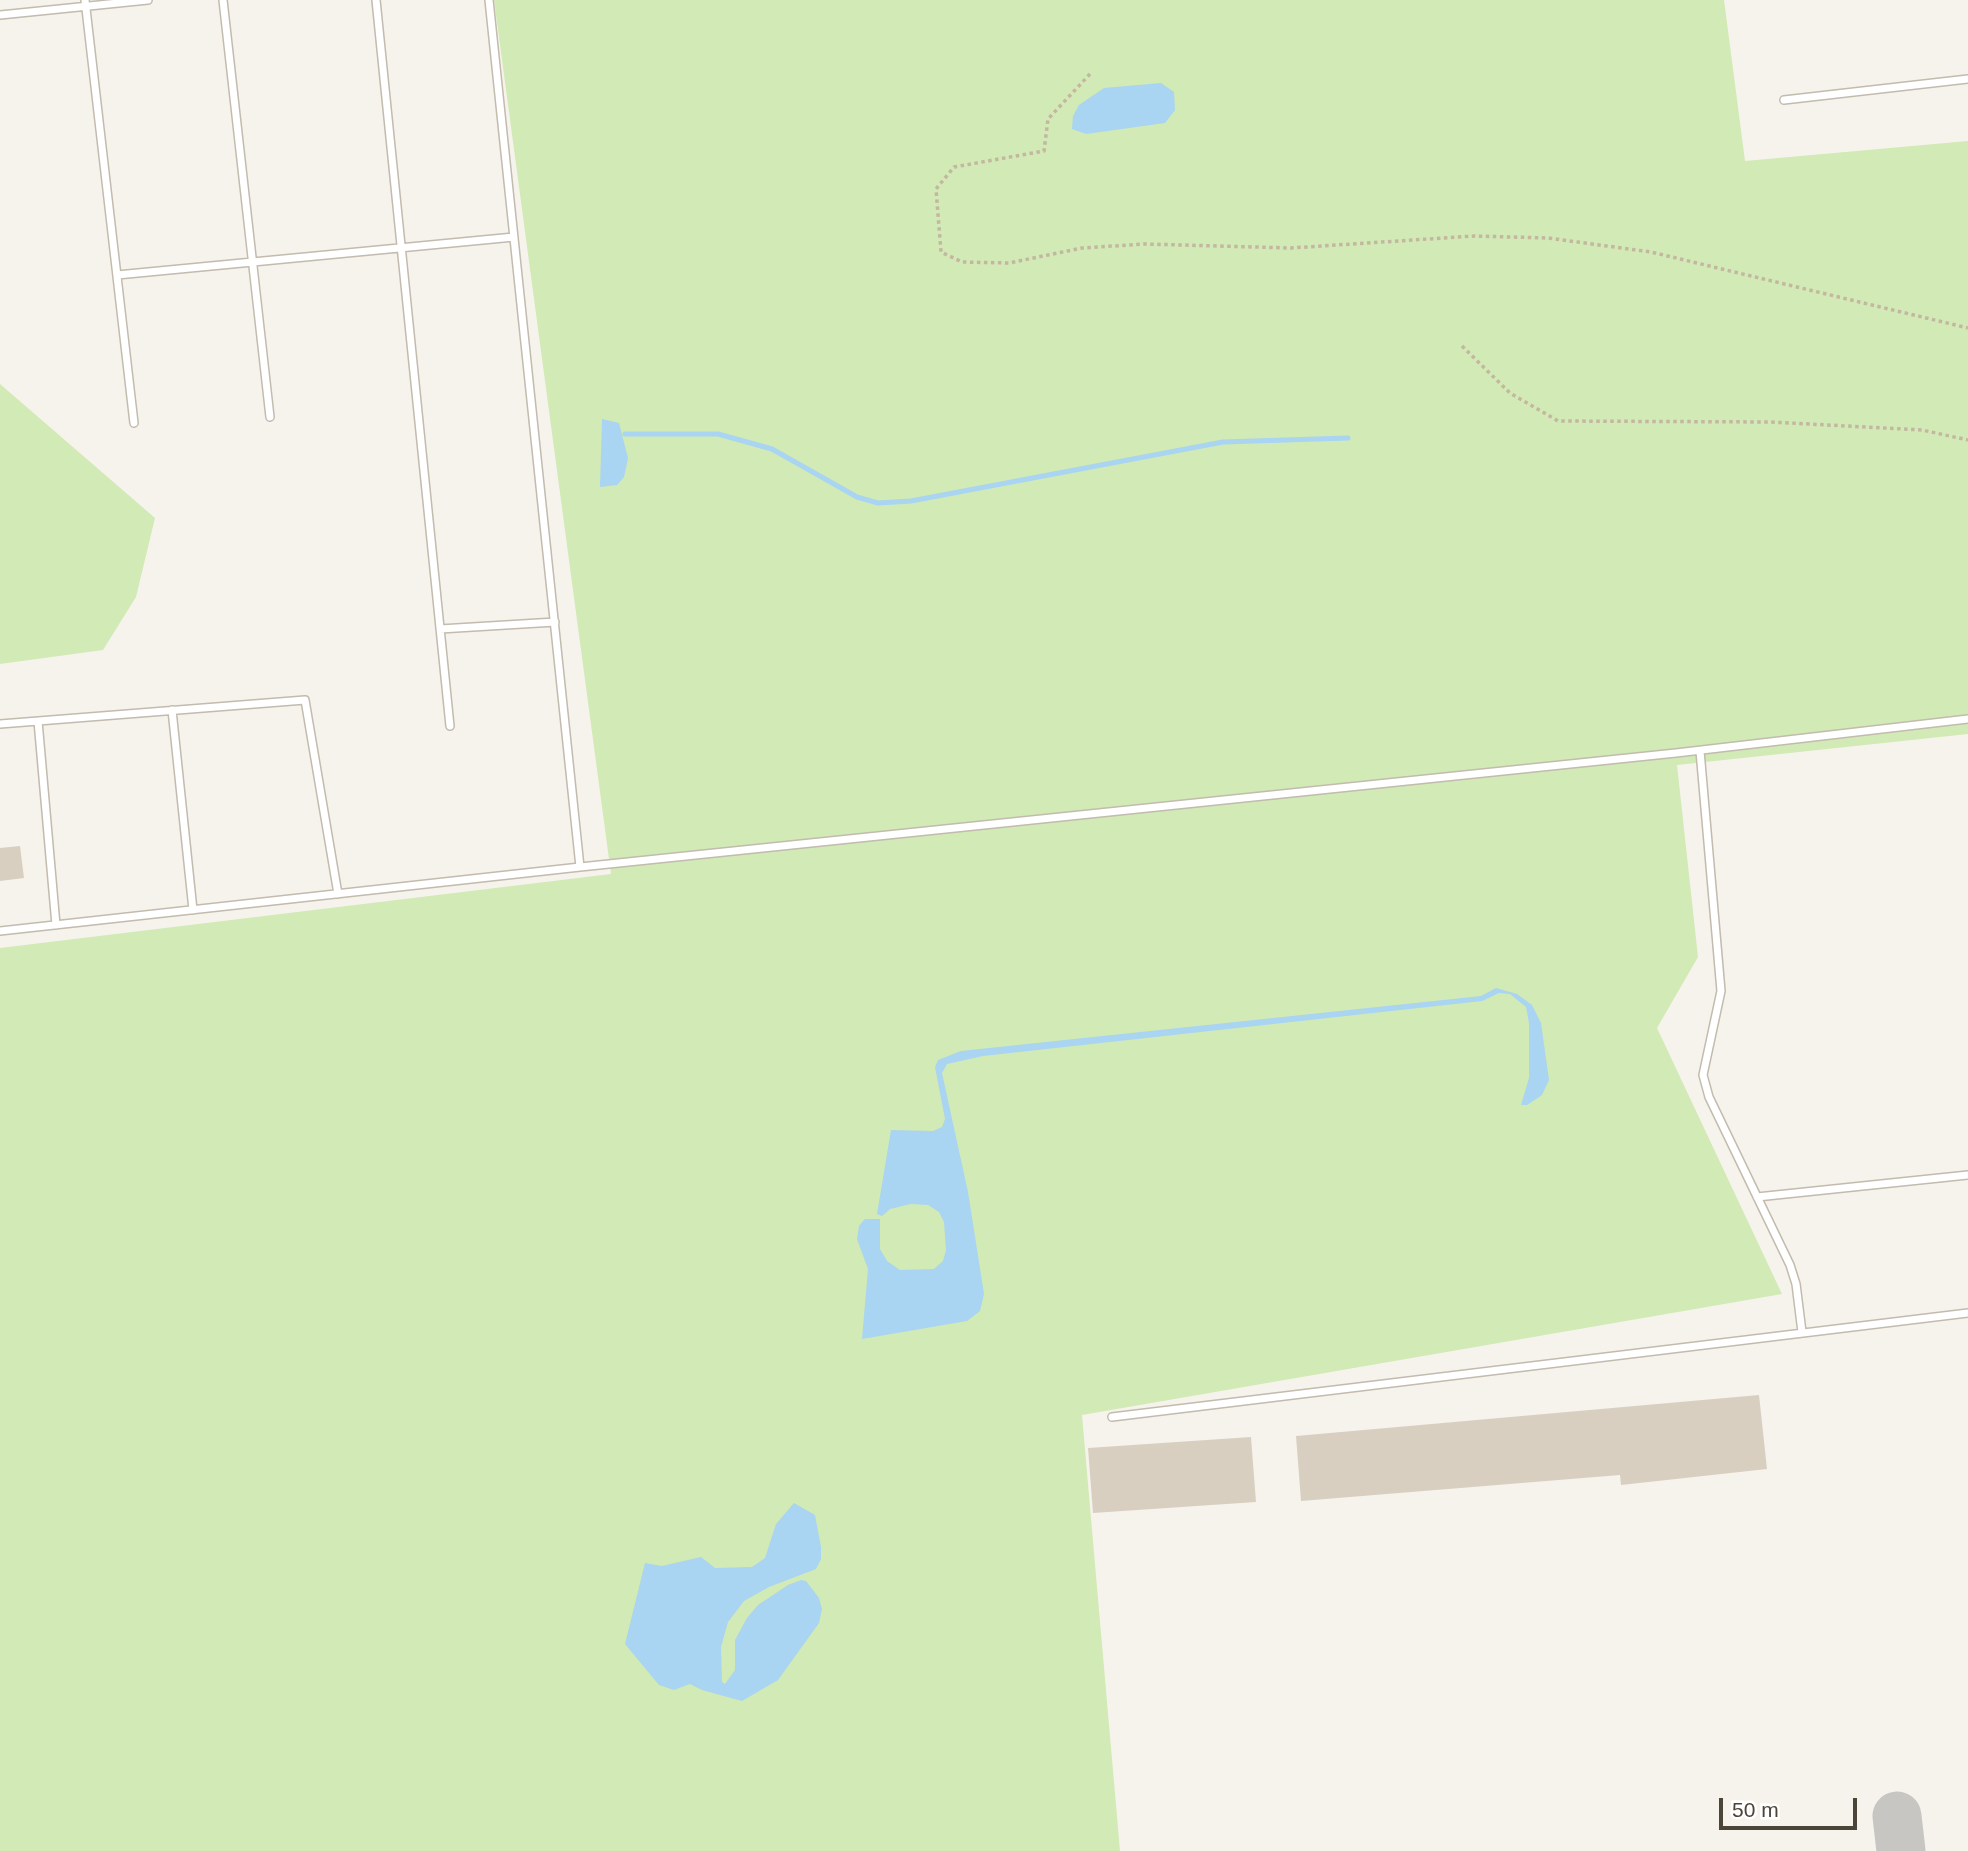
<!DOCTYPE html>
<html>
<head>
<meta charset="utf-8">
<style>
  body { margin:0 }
  #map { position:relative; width:1968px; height:1851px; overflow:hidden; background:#f6f3ec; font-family:Arial,sans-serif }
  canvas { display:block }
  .scale { position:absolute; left:1719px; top:1798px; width:138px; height:32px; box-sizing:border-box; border:4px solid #4b4439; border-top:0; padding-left:9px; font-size:21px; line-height:24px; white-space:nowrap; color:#4b4439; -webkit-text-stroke:5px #fff; paint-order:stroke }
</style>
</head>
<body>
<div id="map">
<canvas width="1968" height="1851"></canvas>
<div class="scale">50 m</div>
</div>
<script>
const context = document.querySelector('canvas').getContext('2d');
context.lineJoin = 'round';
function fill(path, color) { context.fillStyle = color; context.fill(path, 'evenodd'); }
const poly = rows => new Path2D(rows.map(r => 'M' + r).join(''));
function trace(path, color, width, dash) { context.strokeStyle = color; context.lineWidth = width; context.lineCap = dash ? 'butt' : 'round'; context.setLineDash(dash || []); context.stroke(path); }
fill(poly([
  [494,0,1724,0,1745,161,1968,141,1968,734,1677,765,1698,957,1657,1028,1782,1294,1082,1415,1120,1851,0,1851,0,948,611,874],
  [0,384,155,518,136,597,103,650,0,664]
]), '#d2eab5');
fill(poly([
  [1161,83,1174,92,1175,110,1165,123,1086,134,1072,129,1073,116,1079,105,1104,88],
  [602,419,619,423,628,458,624,477,617,485,600,487],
  [1496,988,1517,994,1532,1005,1541,1023,1549,1080,1542,1095,1527,1105,1521,1105,1529,1078,1529,1023,1526,1007,1510,994,1499,993,1482,1001,983,1056,947,1064,942,1073,968,1192,984,1294,980,1311,967,1321,862,1339,868,1269,857,1239,859,1226,865,1219,880,1219,880,1249,887,1261,900,1270,934,1269,943,1261,946,1250,944,1222,939,1212,928,1205,911,1204,890,1209,882,1216,877,1214,891,1130,933,1131,942,1127,945,1119,935,1067,938,1060,961,1051,1453,999,1481,996],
  [794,1503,815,1515,821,1547,821,1559,816,1569,769,1587,744,1601,728,1622,721,1647,722,1682,725,1684,735,1670,735,1640,747,1618,758,1605,788,1585,801,1580,806,1581,819,1598,822,1609,819,1623,778,1680,742,1701,702,1690,690,1684,674,1690,659,1685,625,1644,645,1563,662,1566,701,1557,715,1568,752,1567,765,1558,776,1524]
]), '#a9d4f2');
trace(poly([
  [625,434,718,434,772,449,857,497,878,503,911,501,1223,442,1348,438]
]), '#a9d4f2', 5);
trace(poly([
  [1897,1816,1901,1851]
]), '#c8c6c3', 49);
fill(poly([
  [20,846,24,878,0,881,0,848],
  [1759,1395,1767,1469,1621,1485,1620,1475,1301,1501,1296,1436],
  [1251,1437,1256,1502,1093,1513,1088,1448]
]), '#d8cfc1');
const lane = poly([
  [85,0,134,423],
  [223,0,270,417],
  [376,0,450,726],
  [489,0,580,867],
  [0,15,148,0],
  [1784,100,1968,79],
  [117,275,514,237],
  [440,629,555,622],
  [172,710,193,910],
  [38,721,56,925],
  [0,724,305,700,338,894],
  [1700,751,1721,991,1703,1075,1709,1097,1790,1265,1796,1284,1802,1332],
  [0,931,580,867,1676,753,1968,719],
  [1757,1197,1968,1175],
  [1112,1417,1968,1313]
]);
trace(lane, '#c2bbae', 10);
trace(poly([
  [1090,74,1048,119,1044,151,954,167,936,189,941,252,962,262,1009,263,1082,248,1145,244,1291,248,1474,236,1548,238,1651,252,1968,328],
  [1462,346,1510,393,1558,421,1771,422,1922,430,1968,440]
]), '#c4b79f', 3.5, [3.5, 3.5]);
trace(lane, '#fff', 7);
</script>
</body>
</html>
